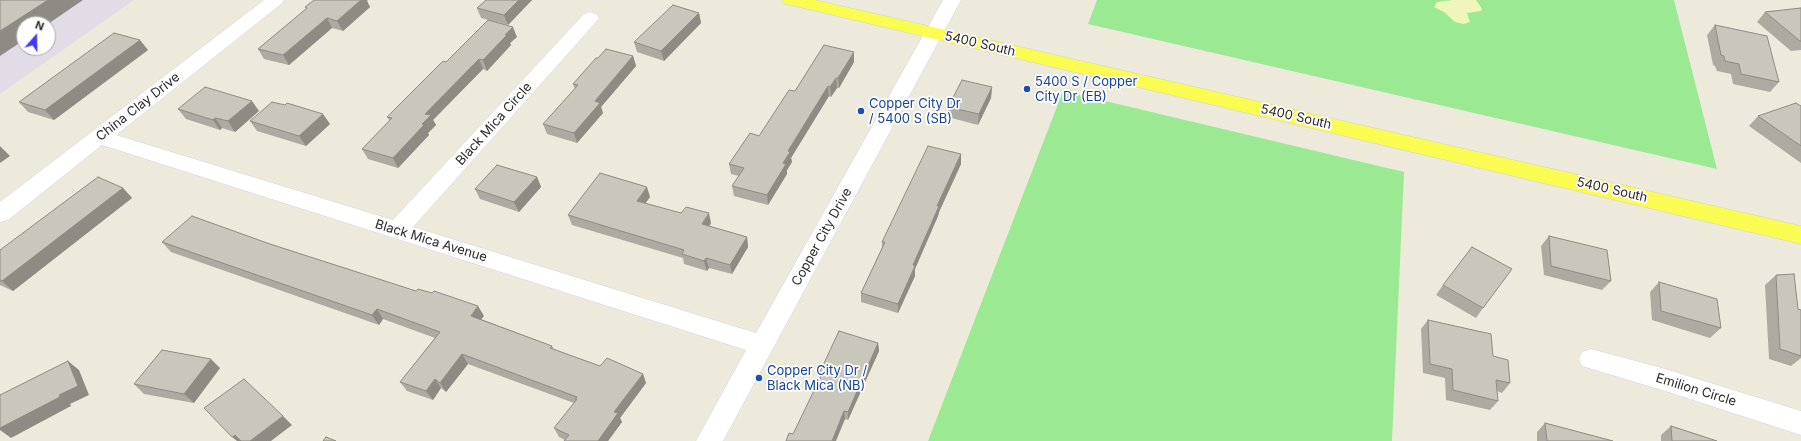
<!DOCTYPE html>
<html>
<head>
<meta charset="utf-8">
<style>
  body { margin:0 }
  #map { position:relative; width:1801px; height:441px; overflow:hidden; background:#eeeadb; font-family:Inter,sans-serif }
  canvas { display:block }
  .north { position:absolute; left:16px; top:16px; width:40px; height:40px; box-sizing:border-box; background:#fff; border:1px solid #aaa; border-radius:50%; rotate:20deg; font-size:11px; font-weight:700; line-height:16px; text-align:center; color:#2a2a2a }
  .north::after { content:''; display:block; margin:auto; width:14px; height:18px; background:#4237ff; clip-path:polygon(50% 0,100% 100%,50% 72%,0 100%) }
</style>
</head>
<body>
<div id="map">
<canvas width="1801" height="441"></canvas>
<div class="north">N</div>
</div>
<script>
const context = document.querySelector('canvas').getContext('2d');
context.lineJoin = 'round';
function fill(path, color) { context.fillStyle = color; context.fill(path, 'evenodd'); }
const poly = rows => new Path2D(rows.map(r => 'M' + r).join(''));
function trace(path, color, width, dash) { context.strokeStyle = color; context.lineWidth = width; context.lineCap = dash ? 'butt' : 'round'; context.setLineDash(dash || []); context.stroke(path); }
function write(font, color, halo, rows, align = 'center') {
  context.font = font + ' Inter,sans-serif'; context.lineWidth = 3.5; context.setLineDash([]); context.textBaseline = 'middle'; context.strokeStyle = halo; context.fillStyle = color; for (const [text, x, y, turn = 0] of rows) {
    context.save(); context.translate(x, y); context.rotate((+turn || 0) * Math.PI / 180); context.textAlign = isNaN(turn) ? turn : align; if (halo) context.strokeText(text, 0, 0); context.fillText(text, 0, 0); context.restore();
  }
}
fill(poly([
  [0,0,134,0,0,94],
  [24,24,48,24,48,48,24,48]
]), '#e1dce5');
fill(poly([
  [1097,0,1674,0,1717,169,1088,24],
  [1063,91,1404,172,1392,441,928,441]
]), '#9ce993');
fill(poly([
  [1453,0,1476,0,1482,9,1481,11,1467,13,1470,22,1464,24,1455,22,1444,12,1434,7,1437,2]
]), '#f0f5bb');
const street = poly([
  [264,0,284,0,281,4,116,135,393,220,584,14,590,12,596,14,599,18,596,22,413,227,756,333,943,0,961,0,723,441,696,441,746,350,102,145,8,220,0,222,0,202,264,0],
  [1591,349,1662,368,1801,411,1801,435,1662,390,1582,366,1579,359,1582,352,1591,349]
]);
const primary = poly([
  [782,0,815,0,1801,226,1801,244,791,5,785,4,782,0]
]);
trace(street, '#d1d0e5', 1);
trace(primary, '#d0d0d0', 1);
fill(street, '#fff');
fill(primary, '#fbfc52');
fill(poly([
  [486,0,532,0,508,25,481,18,477,8],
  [367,1,370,7,343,31,332,28,289,65,264,59,258,49,306,9,305,7],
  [1801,8,1801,50,1791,51,1757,22,1765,12],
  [699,13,701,23,664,61,637,52,634,42],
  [1715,25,1779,82,1770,92,1733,84,1731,74,1717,71,1715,66,1713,65,1707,35],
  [517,37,510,43,511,45,487,71,483,69,433,120,436,125,428,133,429,135,398,168,368,159,362,149,390,121,387,117,446,62],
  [148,50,54,120,28,112,19,102],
  [854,52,854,62,839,88,837,88,831,97,829,96,791,158,792,162,787,170,787,174,768,205,734,196,732,186,739,176,731,174,729,164,759,136,795,91],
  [633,56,636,66,601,107,603,113,577,143,547,134,543,124,575,89,573,84,598,58],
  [992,87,991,98,978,125,948,117,948,107],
  [1801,106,1801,163,1749,126,1758,116],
  [178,109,259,111,235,132,222,128,220,130,186,119],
  [250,121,330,124,306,146,257,131],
  [961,154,961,164,939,212,938,216,915,269,915,276,898,313,861,302,861,293,882,248,882,242],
  [537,177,541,187,519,212,480,199,475,189],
  [123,188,132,198,13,291,0,285,0,250],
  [650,197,645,203,711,223,709,227,747,237,748,247,732,274,709,268,707,271,684,264,683,258,572,225,568,215],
  [1549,236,1611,281,1602,290,1544,275,1541,246],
  [162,242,270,244,484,316,481,319,552,346,554,349,600,366,643,374,646,383,620,418,622,422,608,441,564,441,565,440,559,437,554,428,574,403,468,364,446,392,441,388,433,400,407,391,400,382,435,338,383,319,379,325,171,252],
  [1776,275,1798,309,1801,310,1801,358,1791,366,1769,359,1765,285],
  [1659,282,1721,328,1710,338,1652,320,1650,292],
  [1443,285,1483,308,1476,318,1436,295],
  [1428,320,1510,383,1502,393,1497,391,1498,401,1490,410,1446,400,1445,378,1423,373,1421,329],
  [878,343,879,351,848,420,845,419,793,434,820,379,819,374],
  [220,368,194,403,144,394,134,384],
  [1545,423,1613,441,1537,441,1537,432],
  [1671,426,1717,441,1661,441,1661,435]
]), '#adaba1');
fill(poly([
  [48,0,83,0,48,24,24,24,24,40,0,56,0,31],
  [360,0,368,0,367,1,370,7,343,31,337,21],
  [519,0,532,0,508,25,504,15],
  [699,13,701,23,664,61,661,51],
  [327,18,332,28,289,65,283,55],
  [513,27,517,37,510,43,511,45,487,71,483,60,505,35],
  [140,40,148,50,54,120,45,110],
  [854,52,854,62,839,88,838,78],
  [633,56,636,66,601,107,603,113,577,143,574,133,595,101],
  [479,59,483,69,433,120,436,125,428,133,429,135,398,168,393,158,422,124,425,114],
  [836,78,837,88,831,97,830,87],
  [828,86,829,96,791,158,792,162,787,170,787,174,768,205,767,195,783,163,788,151],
  [992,87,991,98,978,125,979,114],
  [252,101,259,111,235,132,228,121],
  [323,114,330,124,306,146,299,136],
  [215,118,222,128,220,130,213,120],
  [0,146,10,156,0,163],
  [961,154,961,164,939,212,938,216,915,269,915,276,898,313,898,304,913,265,937,206],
  [537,177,541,187,519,212,514,202],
  [647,187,650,197,640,211,637,201],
  [123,188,132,198,13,291,2,281],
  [709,213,711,223,704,234,702,224],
  [747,237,748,247,732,274,730,265],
  [706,258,709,268,707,271,704,261],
  [478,306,484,316,476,325,471,316],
  [377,309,383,319,379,325,372,315],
  [878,343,879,351,848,420,848,412],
  [462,354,468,364,446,392,440,383],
  [211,359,220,368,194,403,184,394],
  [68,361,79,370,89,395,70,404,71,406,11,438,0,430,0,428,59,395],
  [643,374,646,383,620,418,622,422,608,441,598,441,614,412],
  [435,379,441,388,433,400,426,391],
  [844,411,845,419,836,441,832,441],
  [283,416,292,425,271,441,250,441],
  [235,435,241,441,237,441,232,437]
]), '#8d8b83');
const building = poly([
  [0,0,48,0,0,31,0,0],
  [314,0,361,0,337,21,327,18,283,55,258,49,307,8,305,7,314,0],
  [486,0,519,0,504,15,477,8,486,0],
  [673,5,699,13,661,51,634,42,673,5],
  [1801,8,1801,41,1800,41,1765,12,1801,8],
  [488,20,513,27,505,35,507,35,483,60,479,59,425,114,431,115,422,124,424,125,393,158,362,149,392,118,387,117,443,61,446,62,488,20],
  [1715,25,1767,36,1779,82,1741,74,1739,64,1725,61,1724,56,1721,55,1715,25],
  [114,33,140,40,45,110,19,102,114,33],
  [824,45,854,52,838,78,836,78,830,87,828,86,788,151,790,152,783,163,786,164,767,195,732,186,744,168,729,164,750,133,759,136,789,90,795,91,824,45],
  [606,49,633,56,595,101,600,103,574,133,543,124,578,85,573,84,596,58,598,58,606,49],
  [962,80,992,87,979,114,948,107,962,80],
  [205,87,252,101,228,121,215,118,213,120,178,109,205,87],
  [272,102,285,105,287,103,323,114,299,136,250,121,272,102],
  [1796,103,1801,106,1801,146,1758,116,1796,103],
  [928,146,961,154,937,206,939,206,913,265,915,266,898,304,861,293,885,242,882,242,928,146],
  [497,165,537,177,514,202,475,189,497,165],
  [600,173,647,187,637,201,681,213,686,207,709,213,702,224,747,237,730,265,706,258,704,261,682,254,684,250,568,215,600,173],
  [98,177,123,188,2,281,0,280,0,250,98,177],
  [192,216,270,244,416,291,418,289,432,293,434,291,478,306,471,316,552,346,550,348,600,366,607,358,643,374,614,412,618,413,598,441,564,441,569,435,554,428,577,399,575,399,577,397,462,354,440,383,435,379,426,391,400,382,440,332,377,309,372,315,162,242,192,216],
  [1549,236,1607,250,1611,281,1551,266,1549,236],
  [1472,247,1512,269,1483,308,1443,285,1472,247],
  [1794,274,1798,309,1801,310,1801,356,1780,349,1776,275,1794,274],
  [1659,282,1717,299,1721,328,1661,311,1659,282],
  [1428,320,1491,334,1493,356,1508,360,1510,383,1496,380,1498,401,1453,390,1452,369,1430,364,1428,320],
  [839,331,878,343,848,412,844,411,832,441,786,441,789,433,793,434,822,374,819,374,839,331],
  [162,350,211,359,184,394,134,384,162,350],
  [68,361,78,386,59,395,60,397,0,428,0,395,68,361],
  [244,379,283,416,250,441,241,441,235,435,232,437,204,408,244,379],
  [1545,423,1613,441,1547,441,1545,423],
  [1671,426,1717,441,1672,441,1671,426],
  [326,437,336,441,323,441,326,437]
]);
fill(building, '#c9c7bb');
trace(building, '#8d8b83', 1);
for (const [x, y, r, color] of [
  [1027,89,4,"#1a4fb4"],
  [861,111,4,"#1a4fb4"],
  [759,378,4,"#1a4fb4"]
]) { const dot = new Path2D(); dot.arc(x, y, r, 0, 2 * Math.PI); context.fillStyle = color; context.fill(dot); trace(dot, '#fff', 1.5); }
write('13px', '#2a2a2a', '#fff', [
  ["5400 South",980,44,13],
  ["China Clay Drive",138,107,-38],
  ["5400 South",1296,117,13],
  ["Black Mica Circle",494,124,-48],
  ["5400 South",1612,190,13],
  ["Copper City Drive",822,237,-61],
  ["Black Mica Avenue",431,241,17],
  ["Emilion Circle",1696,390,17]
]);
write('13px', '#164399', '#fff', [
  ["5400 S / Copper",1035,82],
  ["City Dr (EB)",1035,97],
  ["Copper City Dr",869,104],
  ["/ 5400 S (SB)",869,119],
  ["Copper City Dr /",767,371],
  ["Black Mica (NB)",767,386]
], 'left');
</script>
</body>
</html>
